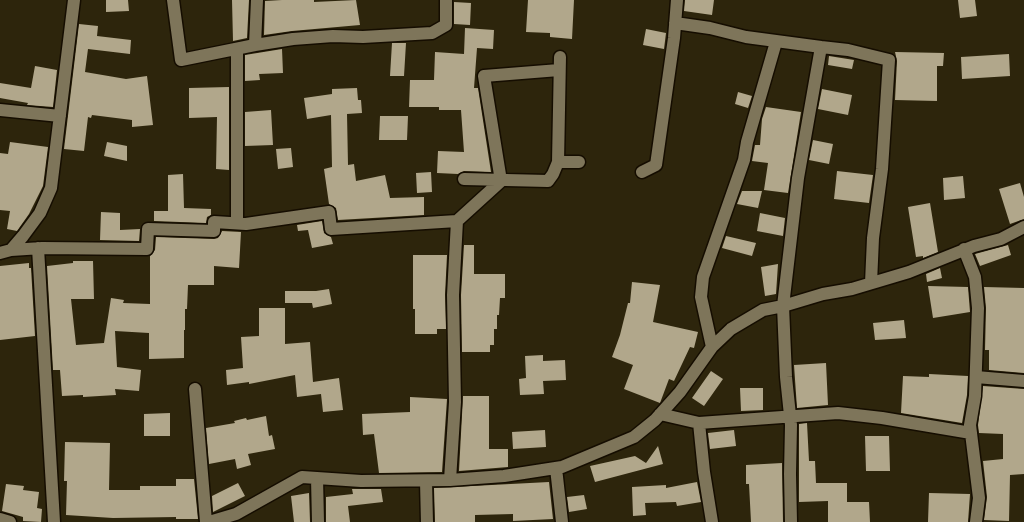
<!DOCTYPE html>
<html>
<head>
<meta charset="utf-8">
<style>
  body { margin:0 }
  canvas { display:block; background:#2d250c }
</style>
</head>
<body>
<canvas width="1024" height="522"></canvas>
<script>
const context = document.querySelector('canvas').getContext('2d');
context.lineJoin = 'round';
function fill(path, color) { context.fillStyle = color; context.fill(path, 'evenodd'); }
const poly = rows => new Path2D(rows.map(r => 'M' + r).join(''));
function trace(path, color, width, dash) { context.strokeStyle = color; context.lineWidth = width; context.lineCap = dash ? 'butt' : 'round'; context.setLineDash(dash || []); context.stroke(path); }
fill(poly([
  [106,0,128,0,129,11,106,12],
  [232,0,249,0,247,38,233,41],
  [282,0,314,0,314,2,356,0,360,25,292,31,264,35,265,1],
  [528,0,574,0,572,39,550,37,550,33,526,32],
  [685,0,714,0,712,15,684,11],
  [958,0,975,0,977,16,960,18],
  [454,2,471,3,470,25,454,24],
  [79,24,98,26,97,36,131,40,130,54,88,49,85,72,126,79,147,76,153,125,132,127,132,120,92,115,91,118,88,117,84,151,64,149],
  [465,28,494,30,493,49,477,48,474,88,478,88,491,172,464,171,458,174,437,173,438,151,464,152,461,110,439,110,439,107,409,107,410,80,434,80,435,52,464,54],
  [646,29,666,33,664,49,643,45],
  [392,43,406,43,404,76,390,76],
  [282,49,283,73,259,74,260,80,245,81,245,55],
  [895,52,944,53,943,66,937,66,937,101,895,100,897,61],
  [1009,54,1010,76,962,79,961,57],
  [829,56,854,60,852,69,828,65],
  [35,66,57,70,53,107,27,105,28,103,0,98,0,83,31,88],
  [229,87,229,170,216,169,217,117,189,118,189,88],
  [357,88,358,100,361,100,362,113,347,114,348,165,354,164,356,181,385,175,390,198,424,197,424,215,338,220,336,208,329,204,324,169,332,167,331,115,307,119,304,98,332,94,332,89],
  [822,89,852,95,848,115,818,109],
  [738,92,752,96,748,108,735,104],
  [766,107,801,112,788,193,764,190,768,163,752,161,755,145,760,145,762,119],
  [271,110,273,145,245,146,245,112],
  [380,116,408,116,407,140,379,140],
  [813,140,833,144,829,164,809,160],
  [10,142,48,147,43,186,29,214,17,231,7,229,10,211,0,210,0,153,8,154],
  [107,142,127,146,127,161,104,156],
  [291,148,293,167,278,169,276,149],
  [837,171,873,175,869,203,834,199],
  [431,172,432,192,417,193,416,173],
  [183,174,184,208,211,209,211,215,207,217,206,223,154,221,154,211,168,211,168,175],
  [963,176,965,198,944,200,943,178],
  [1020,183,1024,197,1024,219,1010,224,999,189],
  [742,191,762,191,758,208,737,204],
  [930,203,938,252,923,258,923,256,916,257,908,207],
  [101,212,120,213,120,230,140,229,139,241,100,240],
  [760,213,785,218,783,236,757,231],
  [322,221,324,233,331,237,333,244,312,248,308,230,298,231,297,225],
  [222,231,241,232,239,268,214,266,214,285,188,285,187,309,185,309,185,330,184,330,184,358,149,359,149,333,115,331,117,367,141,370,139,391,115,389,116,395,83,397,83,395,62,396,60,370,53,370,47,266,73,263,73,261,93,261,94,299,71,299,76,345,104,343,111,298,124,300,123,303,150,304,150,256,155,250,156,237,214,239,218,238],
  [726,236,756,243,752,256,722,248],
  [464,245,474,245,474,274,505,274,505,298,500,298,499,315,497,315,497,329,494,329,494,345,490,345,490,352,462,352,461,295],
  [1008,245,1011,255,980,266,975,254],
  [413,255,447,255,445,295,446,329,437,329,437,334,415,334,415,309,413,309],
  [29,263,29,268,31,268,35,336,0,340,0,266],
  [778,264,776,294,765,296,761,267],
  [940,268,942,278,927,282,926,274],
  [632,282,660,285,653,322,698,332,694,348,690,347,674,381,669,379,660,403,624,389,633,365,612,357,620,335,628,303,630,303],
  [928,286,968,287,970,312,933,318],
  [984,287,1024,288,1024,373,989,370,989,350,985,350,986,308],
  [329,289,332,304,313,308,312,303,285,303,285,291,316,291],
  [259,308,285,308,285,344,310,342,313,382,339,378,343,410,323,412,321,394,297,397,295,375,249,384,249,382,227,385,226,370,243,368,241,337,259,336],
  [904,320,906,338,875,340,873,323],
  [543,355,543,361,565,360,566,380,543,381,544,394,520,395,519,379,526,378,525,356],
  [826,363,828,405,797,408,794,365],
  [711,371,723,379,704,406,692,398],
  [929,374,968,376,967,395,962,423,901,413,903,376,929,377],
  [983,386,1024,389,1024,474,1010,475,1009,521,984,520,987,497,983,461,1003,459,1003,434,979,433,978,425],
  [740,388,763,388,763,410,741,411],
  [463,396,489,396,489,449,508,449,508,467,459,471],
  [410,397,447,399,442,472,379,473,374,434,363,435,362,414,410,412],
  [170,413,170,436,144,436,144,414],
  [266,416,269,436,272,435,275,449,248,454,251,465,237,469,235,459,209,464,206,428,235,423,234,421,246,418,247,420],
  [807,423,809,461,815,461,816,483,847,483,847,502,869,502,870,522,828,522,828,501,799,502,799,424],
  [545,430,546,447,513,449,512,432],
  [734,430,736,446,710,449,708,433],
  [865,436,889,436,890,471,866,471],
  [65,442,110,443,109,490,140,490,140,486,176,486,176,479,194,479,198,519,176,519,176,517,113,518,66,515,67,481,64,481],
  [658,446,663,464,595,482,590,466,635,456,646,463],
  [782,463,783,522,751,522,749,484,746,484,746,465],
  [549,482,553,519,513,521,513,514,475,515,475,522,435,522,434,488],
  [697,482,701,502,677,506,676,502,645,503,646,515,633,516,632,487,666,485,666,488],
  [238,483,245,496,213,512,212,496],
  [6,484,24,486,23,490,39,492,37,508,42,509,41,522,23,521,23,517,2,511],
  [352,489,381,489,383,502,348,506,350,522,326,522,326,497,353,494],
  [309,493,310,522,294,522,291,496],
  [929,493,970,494,968,522,928,522],
  [584,495,587,509,569,512,567,497]
]), '#b1a78b');
const minor = poly([
  [173,0,181,60,255,45,257,0],
  [675,23,710,28,746,37,821,47],
  [255,45,293,39,333,36,363,37,432,33,446,25,446,0],
  [0,110,60,116],
  [558,162,579,162],
  [642,172,656,165,674,38,677,0],
  [464,179,548,181,553,174,558,162,560,57],
  [457,221,501,181,484,76,559,70],
  [237,223,237,50],
  [38,248,54,522],
  [964,249,975,277,978,308,975,396,970,425,979,498,976,522],
  [11,250,42,248,147,249,148,229,214,231,214,222,246,224,329,212,331,229,457,221,453,295,455,402,450,480],
  [0,253,11,250,23,236,40,213,51,188,74,0],
  [712,347,701,297,703,277,744,160,747,142,776,42],
  [976,377,1024,381],
  [195,389,206,522],
  [660,414,699,423,838,413,882,418,971,433],
  [699,423,704,472,712,522],
  [556,468,562,522],
  [317,478,318,522],
  [426,481,427,522],
  [0,519,10,522],
  [209,522,236,514,302,477,361,481,450,480,504,476,562,467,634,437,655,420,680,392,712,347,731,329,763,310,783,306,823,294,852,289,909,272,974,246,1001,239,1024,227],
  [791,522,790,474,791,425,786,377,783,306,798,178,821,47,848,50,889,60,882,169,873,238,871,283]
]);
trace(minor, '#150d00', 15);
trace(minor, '#7e755a', 12);
</script>
</body>
</html>
